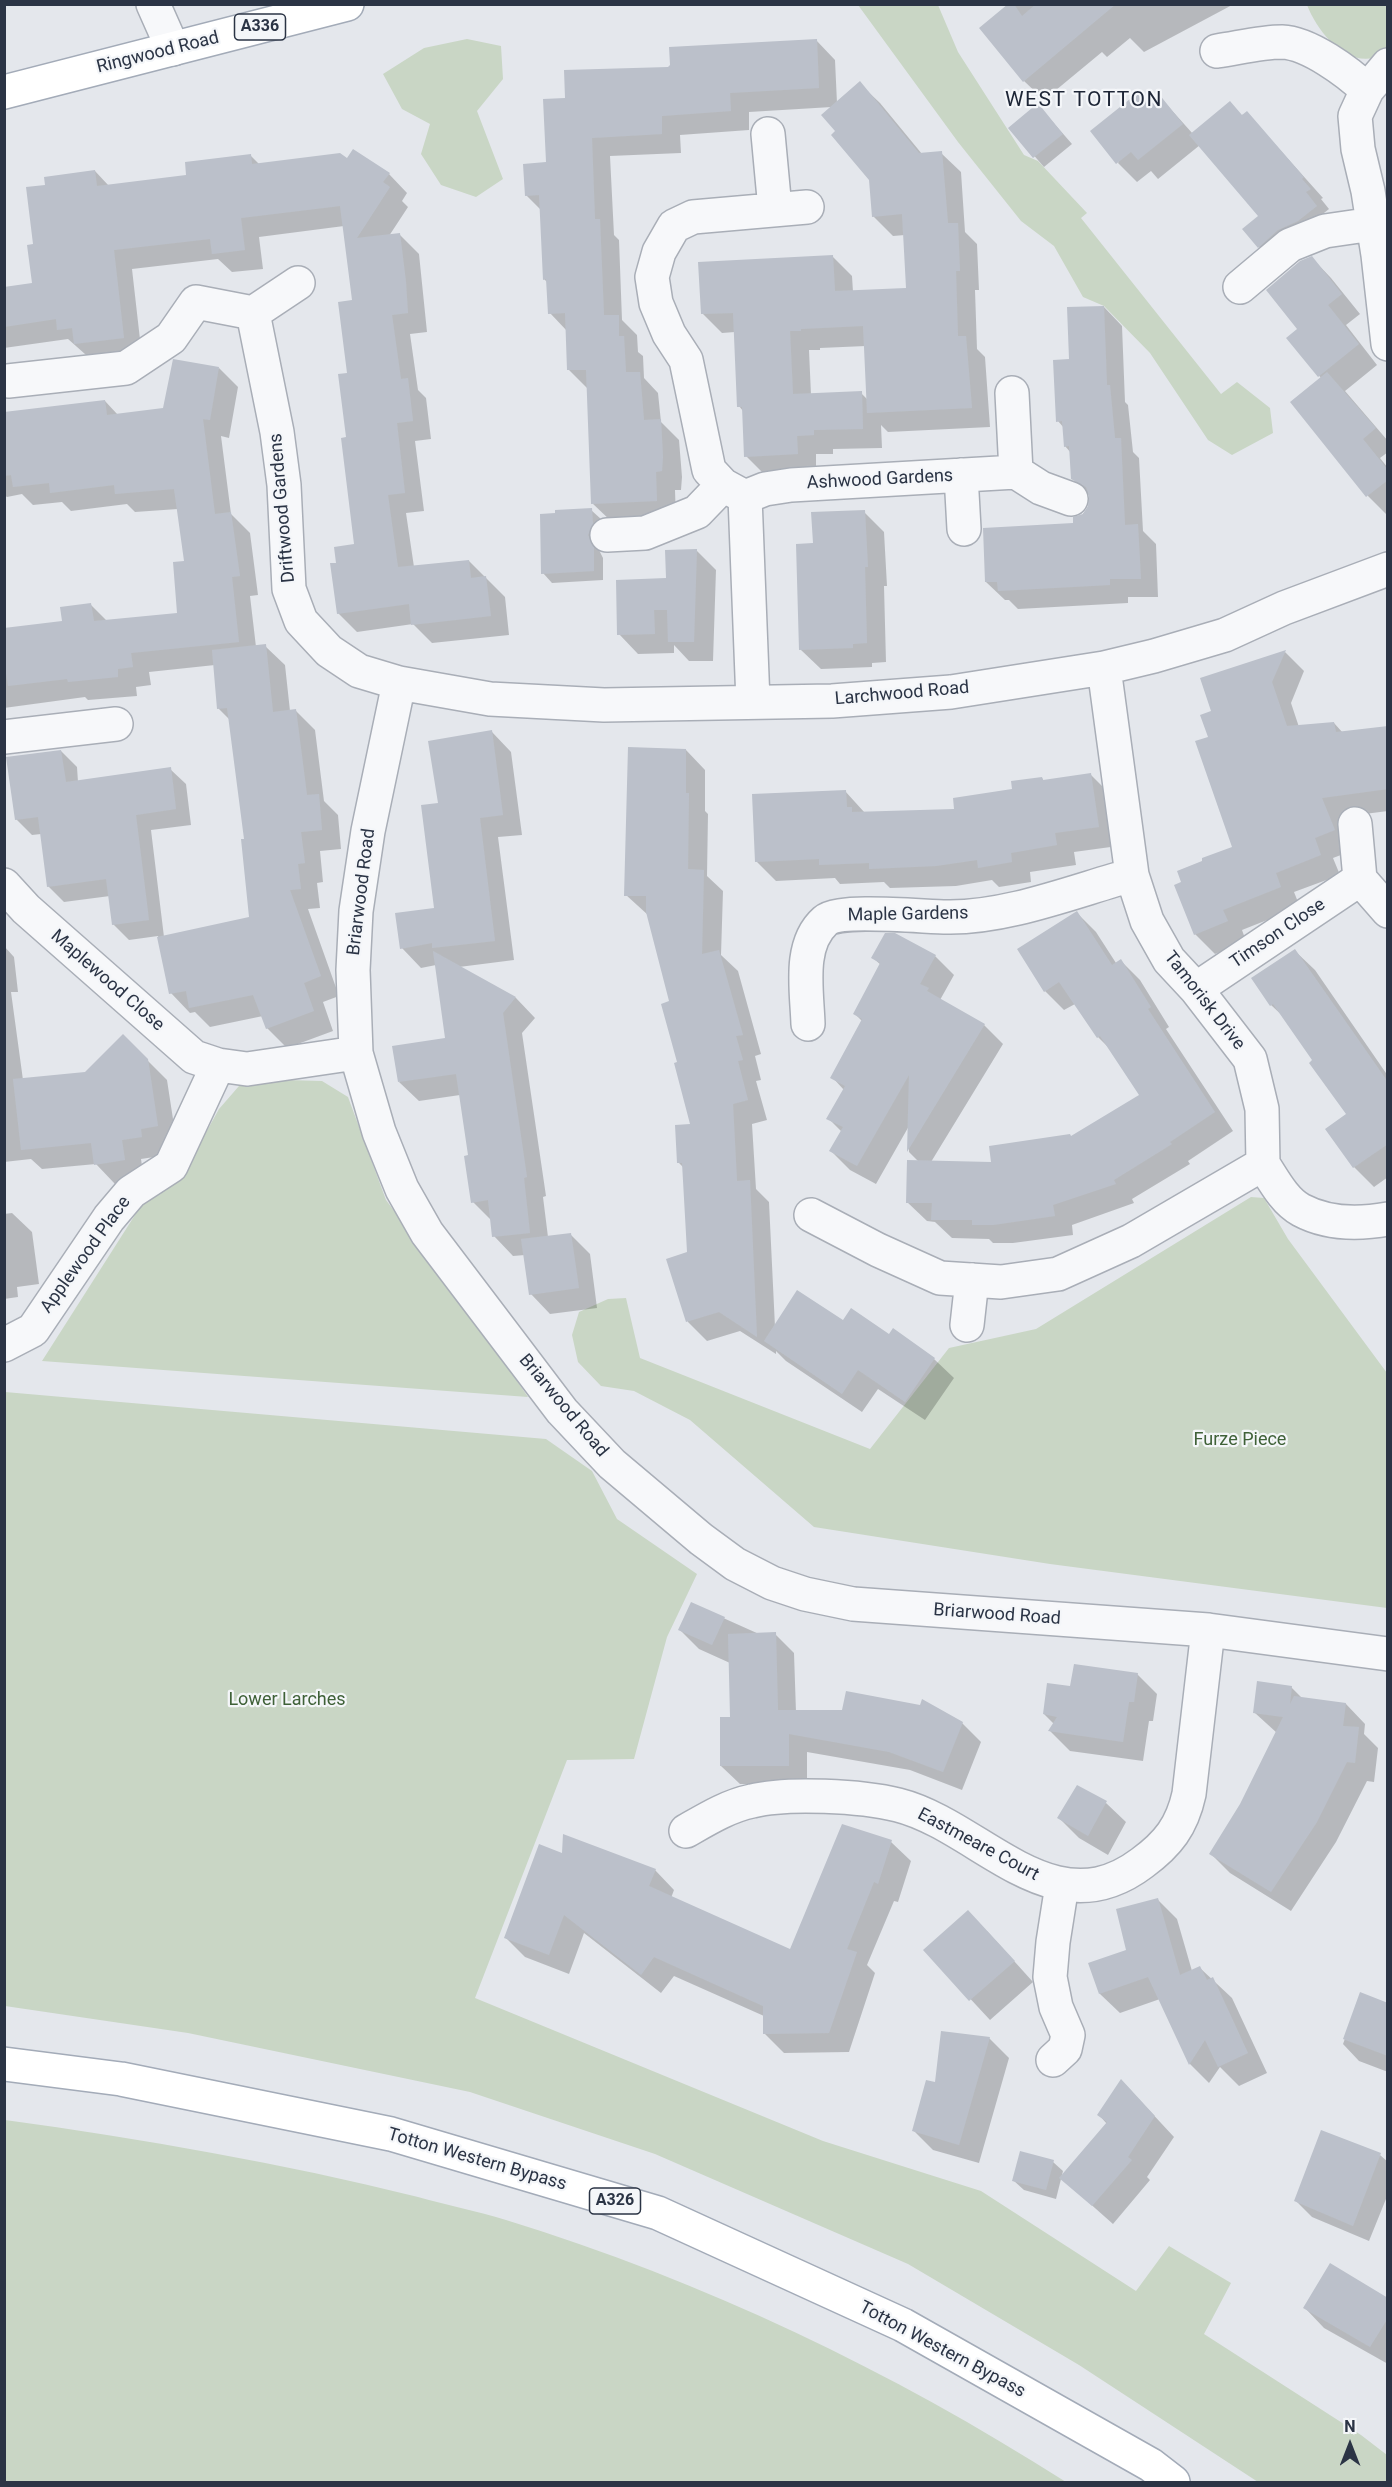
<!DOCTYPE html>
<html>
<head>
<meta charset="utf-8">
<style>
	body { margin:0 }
	#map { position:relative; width:1392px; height:2487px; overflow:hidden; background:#e4e7ec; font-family:Roboto,sans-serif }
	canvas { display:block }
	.frame { position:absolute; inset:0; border:6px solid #2b3445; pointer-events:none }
	.north { position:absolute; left:1320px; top:2415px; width:60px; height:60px; -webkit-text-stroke:4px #f4f6f9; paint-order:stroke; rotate:0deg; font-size:16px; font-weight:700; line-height:24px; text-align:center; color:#2b3445 }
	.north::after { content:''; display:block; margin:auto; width:21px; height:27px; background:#2b3445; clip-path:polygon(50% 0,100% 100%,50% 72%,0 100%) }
</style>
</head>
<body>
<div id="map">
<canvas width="1392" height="2487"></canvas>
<div class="frame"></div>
<div class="north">N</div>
</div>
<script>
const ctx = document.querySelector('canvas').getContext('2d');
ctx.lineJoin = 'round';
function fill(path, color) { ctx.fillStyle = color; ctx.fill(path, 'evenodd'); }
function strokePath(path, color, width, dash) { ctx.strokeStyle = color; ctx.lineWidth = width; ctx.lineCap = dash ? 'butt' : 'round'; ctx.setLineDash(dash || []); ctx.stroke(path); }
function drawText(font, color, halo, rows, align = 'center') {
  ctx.font = font + ' Roboto,sans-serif'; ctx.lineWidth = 4.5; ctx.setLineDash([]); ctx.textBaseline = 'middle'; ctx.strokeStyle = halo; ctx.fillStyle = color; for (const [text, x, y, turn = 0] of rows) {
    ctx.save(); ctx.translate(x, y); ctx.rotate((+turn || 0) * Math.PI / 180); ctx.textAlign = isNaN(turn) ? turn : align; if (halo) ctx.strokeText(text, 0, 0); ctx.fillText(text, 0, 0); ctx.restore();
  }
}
fill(new Path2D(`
	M858 5H938L958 52 1024 155 1038 161 1087 213 1081 218 1221 394 1237 382 1270 408 1273 433 1232 455 1208 440 1150 353 1104 306 1083 297 1054 246 1021 221 958 142Z
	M1307 5H1387V52C1352 75 1319 35 1307 5Z
	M467 39 501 46 503 79 477 111 503 179 476 197 441 185 421 154 430 124 402 109 383 74 424 48Z
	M287 1080 322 1081 348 1097 386 1200 471 1314 528 1397 42 1361 142 1204 184 1172 219 1109 239 1086Z
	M1251 1197 1264 1198 1288 1239 1387 1373V1608L1050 1564 814 1527 690 1420 634 1391 601 1386 578 1362 572 1335 579 1312 608 1299 626 1298 640 1358 870 1449 949 1348 1036 1329Z
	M5 1392 546 1439 592 1471 617 1519 697 1574 667 1637 634 1759 567 1760 475 1998 823 2141 981 2191 1136 2291 1169 2246 1231 2283 1204 2334 1361 2435 1387 2455V2482H1258L1079 2365 908 2264 655 2154 470 2092 188 2033 5 2006Z
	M5 2120C143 2139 282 2163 418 2197 447 2205 477 2211 506 2220 704 2281 892 2371 1066 2482H5Z`), '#c9d6c5');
fill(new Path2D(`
	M1013 4H1234L1144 52 1130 38 1107 57 1102 52 1044 100 1024 81Z
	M816 40 835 60 837 103 860 84 880 103 922 154 941 153 961 172 965 232 977 244 979 290H975L977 349 985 357 990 427 888 432 881 425 882 448 833 449V454H816V473L765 475 746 456 743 411 739 406 735 332 722 333 702 313 833 257 852 276 853 292 907 290 905 235 893 236 873 216 871 180 837 131 832 107 749 112V130L680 135 681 153 610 156 614 235 619 240 622 320 637 335 638 352 643 356 644 378 658 393 661 422 679 440 682 477 681 490H675L676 520 612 522 592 503 588 389 569 370 567 331 550 313 548 283 544 279 541 210 526 195 548 164 567 99 668 69ZM866 346 868 400 861 393 811 395 809 350H820V348Z
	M1159 96 1193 134 1247 113 1323 198 1321 199 1329 209 1324 213 1336 226 1278 266 1259 247 1260 216 1200 145 1158 179 1151 171 1137 182 1118 163 1150 103Z
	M1038 105 1072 144 1044 167 1010 128Z
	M251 156 259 164 347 160 389 174 407 193 402 201 408 207 389 236 400 235 419 254 427 332 410 334 418 390 426 398 431 439 415 441 424 511 406 513 414 567 469 561 505 597 509 635 432 643 413 624 357 632 338 613V564L355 545 348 438 353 301 344 226 259 237 263 269 232 272 218 259 132 269 142 357 94 362 68 339 4 348V288L34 284 35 245 47 186 95 171 109 186 188 176Z
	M1312 258 1331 278 1360 314 1346 325 1377 365 1345 391 1388 441V452L1380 458 1388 468 1386 514 1368 496 1321 378 1288 339 1299 329Z
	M1104 307 1122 326 1125 402 1128 405 1133 452 1139 458 1143 531 1156 544 1158 597H1128V603L1018 609 1009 600H1005L986 582 1075 524 1090 505 1091 497 1072 478 1071 453 1065 446 1064 428 1058 421 1071 360Z
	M219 368 238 387 229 438 221 436 231 514 250 533 258 595 250 596 256 647 265 646 285 665 290 711 295 710 315 730 324 801 338 815 341 849 320 851 323 882 317 883 320 908 308 909 339 996 323 1002 333 1031 287 1048 267 1028 263 1016 210 1027 195 1012 190 1013 171 993 158 936 129 940 113 924 110 896 64 902 48 886 41 834 32 835 16 819 61 751 77 767 78 782 170 769 186 784 191 825 151 830 164 937 251 918 246 840 230 720 218 708 215 665 149 672 151 685 136 687 137 696 88 700 85 697 4 708V629L63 622 91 605 107 621 178 614 186 562 178 509 135 512 127 504 71 511 62 502 33 505 22 494 7 497 4 495V414L105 401 118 415 165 410Z
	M591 510 601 519 602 534 597 546 603 558V580L552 583 543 573Z
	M864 512 884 532 887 586H884L886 662 872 663V667L821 669 801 650 815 544Z
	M696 550 716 570 713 661H689L674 645V653L638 654 619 634Z
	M1285 652 1304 671 1291 703 1299 727 1334 723 1343 733 1388 727V811L1341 817 1354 850 1333 858 1340 875 1294 892 1300 907 1242 930 1246 941 1215 954 1195 934 1233 848 1209 737 1213 712Z
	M492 732 511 752 522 835 498 837 514 960 459 967 516 998 535 1018 522 1033 546 1196 543 1197 548 1237 570 1234 590 1254 597 1308 550 1314 531 1294 525 1255 513 1256 494 1236 492 1221 473 1202 469 1157 460 1095 419 1101 399 1082 447 1039 436 965 421 968 402 948 435 909 440 804Z
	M686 750 705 770V811L708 814 707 876 723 891 721 955 738 971 761 1054 755 1056 761 1080 756 1081 767 1120 752 1124 756 1189 769 1202 775 1327 843 1322 890 1336 934 1359 954 1378 925 1420 878 1389 862 1412 786 1361 776 1351V1354L740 1331 707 1341 688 1322 668 1260 689 1254 684 1168 679 1163 692 1126 679 1063 671 1003 648 915 626 895Z
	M1090 774 1110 794 1118 846 1074 852 1076 865 1030 872 1031 882 999 887 992 880 956 886 890 888 884 882 840 884 835 878 776 881 756 861 845 791 865 813 956 810 1014 791 1042 778 1044 781Z
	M1077 913 1096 932 1116 963 1121 961 1140 980 1169 1027 1166 1029 1233 1131 1188 1161 1190 1164 1132 1199 1134 1203 1072 1225 1073 1235 1013 1243H993L989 1239 952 1238 935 1222 927 1221 907 1202 919 1162 909 1152V1126L876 1184 850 1170 831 1151 842 1132 828 1118 844 1090 832 1077 862 1021 855 1014 881 965 873 958 935 956 954 975 940 1000 984 1025 1003 1044 931 1162 993 1163 1072 1138 1141 1095 1112 1051 1098 1037 1075 1004 1064 1010 1045 991Z
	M4 946 14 957 18 992H11L23 1080 86 1073 123 1036 167 1080 177 1145 160 1148 161 1156 141 1159 144 1179 115 1184 96 1164 42 1169 31 1159 4 1162Z
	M1295 951 1315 970 1388 1076V1177L1374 1187 1354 1167 1327 1129 1348 1114 1286 1019 1271 1005Z
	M12 1213 32 1232 39 1284 17 1287 18 1297 4 1299V1214Z
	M692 1604 759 1634H775L794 1653 796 1712 920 1707 962 1723 981 1742 962 1790 910 1770 807 1752V1784H740L721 1766 732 1718 730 1663 699 1649 680 1630Z
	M1137 1674 1157 1694 1153 1721H1149L1143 1761 1070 1751 1050 1731 1054 1724 1044 1714 1072 1688Z
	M1291 1687 1303 1699 1346 1704 1365 1724 1364 1734 1378 1748 1374 1782 1367 1781 1336 1842 1291 1911 1230 1873 1211 1854 1241 1805 1277 1733 1255 1713Z
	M1106 1803 1126 1822 1108 1855 1079 1838 1059 1818Z
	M891 1842 911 1861 898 1902 894 1901 867 1965 875 1973 849 2052 784 2053 764 2033V2016L674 1976 661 1993 584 1933 569 1974 525 1957 506 1938 563 1855 655 1870 674 1890 671 1898 791 1951Z
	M1158 1900 1177 1919 1192 1971 1200 1968 1232 1998 1267 2073 1239 2086 1220 2067 1209 2083 1190 2064 1160 1999 1120 2013 1100 1994 1090 1964 1128 1951Z
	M987 1931 1033 1982 990 2020 925 1950Z
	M1361 1994 1388 2005V2072L1359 2061 1343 2044Z
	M989 2038 1009 2058 979 2163 933 2150 914 2131 936 2084Z
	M1122 2081 1174 2137 1147 2177 1150 2180 1113 2224 1061 2178 1107 2124 1099 2115Z
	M1380 2155 1388 2162V2194L1369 2241 1312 2217 1296 2201Z
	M1053 2162 1063 2171 1056 2199 1024 2190 1014 2181Z
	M1388 2298V2364L1324 2328 1305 2308Z`), '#0003');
fill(new Path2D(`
	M1008 4H1014L1022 16 1036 4H1116L1023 82 979 28Z
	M817 39 819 88 730 93 731 111 662 116V134L592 138 595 219H600L604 315H619V336H624L626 372H640L644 420 661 419 663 457 662 471 656 472 657 501 591 504 586 370H567L565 313 548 314 546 279 543 280 539 195 525 196 523 164 546 162 543 99 565 98 564 70 668 67 670 65 669 47Z
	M860 81 919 153 942 151 948 223H958L960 271H956L958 336H966L972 408 867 413 863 326 801 329V331H790L793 394 862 391 863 429 814 430V435L797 436 798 454 744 457 742 407H737L733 313 701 314 698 262 833 255 835 291 906 288 902 214 872 217 869 180 831 135 835 131 821 115Z
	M1140 91 1149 102 1159 94 1183 124 1138 160 1131 152 1116 164 1090 131Z
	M1230 101 1242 115 1247 111 1304 177 1302 179 1311 189 1306 192 1317 206 1298 221 1278 230 1258 248 1242 229 1258 216 1189 135Z
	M1038 103 1063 134 1033 158 1008 128Z
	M353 149 390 173 383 182 390 187 357 238 400 233 406 282 408 313 392 315 401 379 408 378 413 421 397 423 405 493 388 495 398 567 469 560 471 578 486 576 491 616 411 625 409 604 337 614 330 563H336L334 547 354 544 341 438 346 437 338 374 347 373 338 302 352 300 340 206 241 218 245 250 212 254 210 239 114 250 124 338 74 344 72 328 57 330 56 319 4 327V287L32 283 27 245 33 244 26 187 45 185 44 177 95 170 97 186 186 175 185 162 251 154 252 164 340 153 347 158Z
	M1312 256 1342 294 1328 305 1359 344 1318 377 1286 338 1297 329 1266 290 1300 261Z
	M1104 306 1107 385H1110L1115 438H1121L1125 525 1138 524 1141 579H1110V585L998 591 997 582H985L983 528 1073 523V517L1083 514 1088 506 1089 496 1086 487 1071 479 1069 446 1064 447 1062 421 1056 422 1053 360 1069 359 1067 307Z
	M173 359 219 367 210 420 203 419 215 514 231 512 240 576 232 577 239 642 131 653 133 667 118 669V677L68 682 67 679 8 686 4 661V628L62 621 60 607 91 603 94 621 177 613 173 562 184 561 174 489 115 494 114 485 50 493 49 483 13 487 11 475 4 476V412L105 400 107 415 163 408Z
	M1327 372 1376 428 1363 439 1388 470V480L1366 497 1290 402Z
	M592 508 593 524 588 535 594 547V571L541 574 540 514 555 513V510Z
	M865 510 868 567H865L867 643 853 644V648L799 650 796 544 813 543 811 512Z
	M697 549 694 642H668L667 610H654L655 634 617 635 616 580 666 578 665 550Z
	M266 644 273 712 296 709 307 795 319 794 322 830 301 832 305 863 298 864 301 889 290 890 321 976 304 983 314 1011 266 1029 253 995 189 1008 186 991 169 994 157 937 249 917 241 839H244L227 708 217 709 212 650Z
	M1286 650 1272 682 1287 726 1334 722 1336 732 1388 726V789L1322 798 1335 830 1315 838 1321 855 1276 873 1281 887 1223 910 1228 921 1194 935 1174 885 1181 882 1177 871 1202 861V858L1232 847 1195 741 1208 737 1200 715 1211 711 1200 678Z
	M492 730 503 815 480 818 495 941 432 948V943L400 949 395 913 434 908 421 805 438 803 428 741Z
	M628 747 686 749V793H689L688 869 704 870 702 954 719 950 743 1035 736 1036 743 1060 738 1061 748 1100 733 1104 737 1181 750 1180 757 1337 719 1312 686 1322 666 1259 687 1252 682 1163H677L675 1125 690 1124 674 1063 677 1062 661 1004 669 1001 646 912V896H624Z
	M61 750 66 782 171 767 176 809 136 815 149 920 112 925 106 879 47 887 38 817 15 820 6 757Z
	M1091 773 1099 827 1055 833 1057 845 1011 853 1012 862 978 868 977 860 936 866 869 869V863L819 865V859L755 862 752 794 846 790 847 807H852V812L954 809 953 798 1012 789 1011 781 1042 777 1043 780Z
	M1077 911 1112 965 1121 959 1151 1007 1148 1009 1215 1112 1170 1142 1172 1144 1114 1180 1116 1184 1053 1205 1055 1216 993 1225H972V1220H931L932 1203H906L907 1160 991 1162 989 1146 1070 1134 1071 1136 1139 1095 1100 1036 1097 1038 1059 982 1044 992 1017 949Z
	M885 933H895L936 955 920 984 929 988 927 991 985 1024 907 1152 909 1075 857 1166 829 1151 843 1127 826 1119 845 1086 830 1078 862 1019 853 1014 880 963 871 958Z
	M1295 949 1388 1082V1144L1353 1168 1325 1129 1346 1114 1309 1063 1312 1060 1273 1004 1270 1006 1251 978Z
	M433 951 516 997 503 1013 527 1177 524 1178 530 1233 492 1237 488 1200 471 1203 464 1156 468 1155 456 1074 398 1082 392 1046 445 1038Z
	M123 1034 148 1059 158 1126 141 1129 142 1137 122 1140 125 1160 94 1165 91 1143 21 1150 13 1079 85 1072Z
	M571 1233 579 1288 529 1295 521 1239Z
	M797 1290 843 1320 851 1308 889 1334 893 1328 935 1358 905 1402 858 1370 842 1394 764 1341Z
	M691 1602 725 1617 712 1645 678 1630Z
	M776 1632 778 1710H842L846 1691 920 1705 922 1699 963 1722 943 1772 889 1752 789 1734V1766H720V1717H730L728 1634Z
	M1074 1664 1138 1673 1134 1702H1129L1123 1742 1048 1731 1057 1717 1043 1714 1047 1683 1070 1686Z
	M1257 1681 1292 1686 1290 1704 1294 1696 1346 1703 1343 1726 1359 1727 1355 1763 1347 1762 1317 1822 1271 1892 1209 1854 1240 1804 1283 1717 1253 1713Z
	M1077 1785 1107 1801 1088 1836 1057 1818Z
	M842 1824 892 1840 878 1884 874 1882 847 1949 857 1952 829 2033 763 2034V2006L654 1957 641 1975 564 1915 549 1955 504 1938 539 1844 562 1853 563 1834 656 1869 649 1886 790 1949Z
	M1158 1898 1180 1975 1200 1966 1207 1980 1213 1977 1248 2053 1218 2067 1205 2040 1189 2065 1148 1977 1099 1994 1088 1963 1126 1950 1116 1909Z
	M968 1910 1015 1961 969 2001 923 1950Z
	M1360 1992 1388 2003V2056L1343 2039Z
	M941 2031 990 2037 959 2145 912 2131 926 2080 935 2082Z
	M1121 2079 1155 2116 1128 2157 1132 2160 1092 2206 1059 2178 1107 2122 1097 2115Z
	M1321 2130 1381 2153 1353 2226 1294 2201Z
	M1020 2151 1054 2160 1046 2190 1012 2181Z
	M1330 2263 1388 2298V2318L1370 2347 1303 2308Z`), '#bbc0ca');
const minor = new Path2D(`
	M153 4 173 49
	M1217 51C1238 48 1261 42 1282 42 1309 43 1348 72 1367 90
	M1388 65 1367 90 1355 116 1358 149 1368 191 1378 255 1388 344
	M768 134 775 209
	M1240 287 1290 245 1325 231 1373 224
	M253 313 298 283
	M8 381 126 368 171 338 196 302 253 313 277 432 284 485 289 589 301 621 329 651 359 671 399 683 490 699 604 705 832 701 951 692 1104 668 1154 656 1225 635 1284 608 1388 569
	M1012 393 1016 472
	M961 475 964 529
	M745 497 765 489 791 485 1016 472 1041 488 1071 499
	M607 535 645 533 697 512 723 485
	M399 683 368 831 356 911 353 970 356 1053 379 1132 402 1189 427 1233 562 1411 612 1464 701 1539 735 1564 772 1583 805 1594 853 1604 1208 1630 1388 1654
	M753 702 745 497 723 485 709 470 686 360 669 334 656 303 652 277 659 252 674 226 693 217 807 207
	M4 737 116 724
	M1355 824 1360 879 1388 911
	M4 885 26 909 194 1057 218 1065
	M1196 989 1360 879
	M808 1024C807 991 798 945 825 921 839 908 925 917 947 917 1007 918 1074 891 1132 875
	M1263 1164C1273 1179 1284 1201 1301 1210 1327 1224 1360 1224 1388 1219
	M811 1215 878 1250 940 1278 1001 1282 1058 1274 1131 1241 1263 1164 1262 1109 1250 1059 1196 989 1169 960 1147 921 1132 875 1104 668
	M967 1325 972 1280
	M4 1345 33 1330 109 1218 131 1192 171 1166 218 1065 247 1069 356 1053
	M686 1831C707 1819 728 1806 752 1801 787 1792 862 1796 898 1805 981 1826 1052 1931 1142 1863 1168 1844 1182 1826 1189 1794L1208 1630
	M1053 2060 1065 2049 1068 2035 1056 2007 1050 1977 1053 1942 1062 1885`);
const major = new Path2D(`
	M4 92 347 4
	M4 2064 121 2079 391 2134 658 2213 903 2325 1151 2465 1173 2482`);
strokePath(minor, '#a9aeb7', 36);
strokePath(major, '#a3abb8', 36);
strokePath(minor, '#f7f8fa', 33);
strokePath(major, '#fff', 33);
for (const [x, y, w] of [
	[260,27,51],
	[615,2201,51]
]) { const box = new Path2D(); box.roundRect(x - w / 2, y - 13, w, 26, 4.5); ctx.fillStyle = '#f4f6f9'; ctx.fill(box); strokePath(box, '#2b3445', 1.5); }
drawText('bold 16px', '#2b3445', null, [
	["A336",260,27],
	["A326",615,2201]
]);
drawText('18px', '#2b3445', '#f4f6f9', [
	["Ringwood Road",158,53,-14],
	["Ashwood Gardens",880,480,-3],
	["Driftwood Gardens",283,508,-95],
	["Larchwood Road",902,694,-5],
	["Briarwood Road",362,892,-83],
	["Maple Gardens",908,915,-1],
	["Timson Close",1278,934,-34],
	["Maplewood Close",107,981,41],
	["Tamorisk Drive",1204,1001,52],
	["Applewood Place",86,1255,-54],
	["Briarwood Road",563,1406,50],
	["Briarwood Road",997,1615,4],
	["Eastmeare Court",978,1845,28],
	["Totton Western Bypass",477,2160,16],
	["Totton Western Bypass",942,2350,28]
]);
drawText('18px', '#3f6138', '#f4f6f9', [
	["Furze Piece",1240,1440],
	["Lower Larches",287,1700]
]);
ctx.letterSpacing = '1.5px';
drawText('21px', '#1d2536', '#f4f6f9', [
	["WEST TOTTON",1084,101]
]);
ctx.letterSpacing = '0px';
</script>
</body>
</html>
